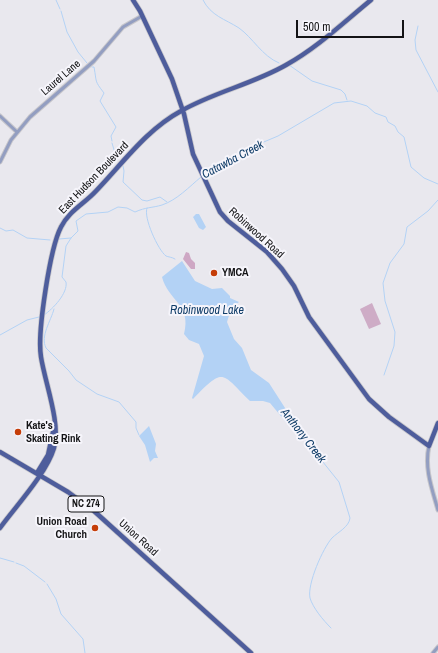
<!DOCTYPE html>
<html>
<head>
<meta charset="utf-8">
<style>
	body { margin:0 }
	#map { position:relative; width:438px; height:653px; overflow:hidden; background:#e9e8ee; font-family:"Archivo Narrow",sans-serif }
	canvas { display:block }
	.scale { position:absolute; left:296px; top:20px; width:108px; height:18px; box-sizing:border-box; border:2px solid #131315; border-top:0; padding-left:5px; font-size:12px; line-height:14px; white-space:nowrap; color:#131315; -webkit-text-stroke:3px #f6f5fb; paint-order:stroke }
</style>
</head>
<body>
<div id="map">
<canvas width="438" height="653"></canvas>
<div class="scale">500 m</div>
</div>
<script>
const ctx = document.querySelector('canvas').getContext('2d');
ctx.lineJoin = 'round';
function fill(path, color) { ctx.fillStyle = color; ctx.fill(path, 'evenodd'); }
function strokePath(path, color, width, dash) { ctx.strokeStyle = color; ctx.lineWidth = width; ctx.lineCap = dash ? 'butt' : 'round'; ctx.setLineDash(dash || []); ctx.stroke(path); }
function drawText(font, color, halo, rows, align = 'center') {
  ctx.font = font + ' "Archivo Narrow",sans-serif'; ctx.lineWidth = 4; ctx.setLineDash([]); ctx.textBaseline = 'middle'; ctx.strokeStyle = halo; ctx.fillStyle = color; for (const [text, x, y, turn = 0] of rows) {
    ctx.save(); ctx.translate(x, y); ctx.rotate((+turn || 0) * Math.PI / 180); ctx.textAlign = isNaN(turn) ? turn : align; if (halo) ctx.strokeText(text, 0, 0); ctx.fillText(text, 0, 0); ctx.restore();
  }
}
fill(new Path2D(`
	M372 303 381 324 369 329 360 309Z`), '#ceacc6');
fill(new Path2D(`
	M186 252 189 253 191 259 195 263V269H191L183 259Z`), '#cea7c4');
fill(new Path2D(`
	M196 214H199L206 227 203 230 199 228 193 217Z
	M182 261 195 281 212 289 222 288 230 296V298L239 302 231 309 227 322 234 339 242 348 251 370 269 383 296 425 294 427H290L270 403 263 401H250C221 373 225 366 193 399L192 398 204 356 199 344 189 340 184 334C192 304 168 301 162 277Z
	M149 426 156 444 155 451 158 458H154L150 462 145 445 139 436Z`), '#b3d2f5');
strokePath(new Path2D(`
	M56 0 60 9
	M203 0C211 16 225 19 239 28 253 38 262 56 279 63
	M61 11 67 32 78 52 87 63
	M418 26 415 40 416 50 438 92
	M289 65 312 81 341 90 345 94 347 100
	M92 67H94C97 83 94 80 104 93L100 101 116 127 111 136 112 141
	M112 143 117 160
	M123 166 124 171 123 182 142 200 147 201 160 197 167 202
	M205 174 232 162 259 144 278 136 334 103 351 101 367 106 375 113 386 117 388 122 395 126 398 132 404 137 411 167 424 178 438 184
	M147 208C143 217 158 250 166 256 168 257 172 257 175 259
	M0 228 6 231 13 230 27 238 50 240
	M59 239 71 238
	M54 309C51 321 40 336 46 348L69 371 76 380 97 394 119 402 136 422V428L139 435
	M44 315C53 309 68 293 66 282L62 277 66 246 71 238 78 231 76 221 86 214 108 212 118 207 127 208 135 212C146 207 152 208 162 205 177 200 189 187 201 177
	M0 335 27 320 39 317
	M384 375 394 346 395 332 385 301 383 283 390 263 404 244 407 227 428 211 438 200
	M294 426 339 482 350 518C349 527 338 532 332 538 323 548 307 584 310 598 313 608 323 620 331 628
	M0 558 14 562
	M16 563 24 566 45 582
	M47 584 56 599 61 614 83 639 85 653`), '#b3d2f5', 1);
const minor = new Path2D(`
	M0 116 17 132
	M0 162 11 140 30 117 94 61 123 27 142 16
	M429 446C424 468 432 489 438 510
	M433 653 438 647`);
const major = new Path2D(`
	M133 0 140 11 172 79 184 114 193 154 220 212 228 221 267 252 282 269 294 286 309 317 369 399 389 417 429 446 438 423
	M0 452 68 492 94 511 251 653
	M37 473 48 455 53 432
	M0 528C16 506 46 474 54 448 61 423 45 383 41 357 37 333 50 248 61 227 69 211 84 204 96 191 123 163 146 130 181 111 214 92 253 84 286 65 317 48 344 22 371 0`);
strokePath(minor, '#c7c6cb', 5);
strokePath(major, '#c7c6cb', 6);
strokePath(minor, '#939ec1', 3);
strokePath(major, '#4e5d9c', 4.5);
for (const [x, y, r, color] of [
	[214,273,4,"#c53d08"],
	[18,432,4,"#c53d08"],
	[95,528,4,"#c53d08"]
]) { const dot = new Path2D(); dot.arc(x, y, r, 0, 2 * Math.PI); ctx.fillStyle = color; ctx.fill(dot); strokePath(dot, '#f6f5fb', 1.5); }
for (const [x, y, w] of [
	[86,504,36]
]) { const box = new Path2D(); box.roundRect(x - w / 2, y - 8, w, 16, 3); ctx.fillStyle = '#f6f5fb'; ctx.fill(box); strokePath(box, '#131315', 1); }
drawText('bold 10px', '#131315', null, [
	["NC 274",86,504]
]);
drawText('11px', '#131315', '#f6f5fb', [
	["Laurel Lane",61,78,-41],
	["East Hudson Boulevard",94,178,-46],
	["Robinwood Road",256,233,42],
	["Union Road",138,538,42]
]);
drawText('bold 11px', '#131315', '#f6f5fb', [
	["YMCA",222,273],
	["Kate's",26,426],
	["Skating Rink",26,439],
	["Union Road",87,522,"right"],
	["Church",87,535,"right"]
], 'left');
drawText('italic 12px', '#103d68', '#f6f5fb', [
	["Catawba Creek",233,160,-28],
	["Robinwood Lake",207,311],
	["Anthony Creek",303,436,52]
]);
</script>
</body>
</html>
